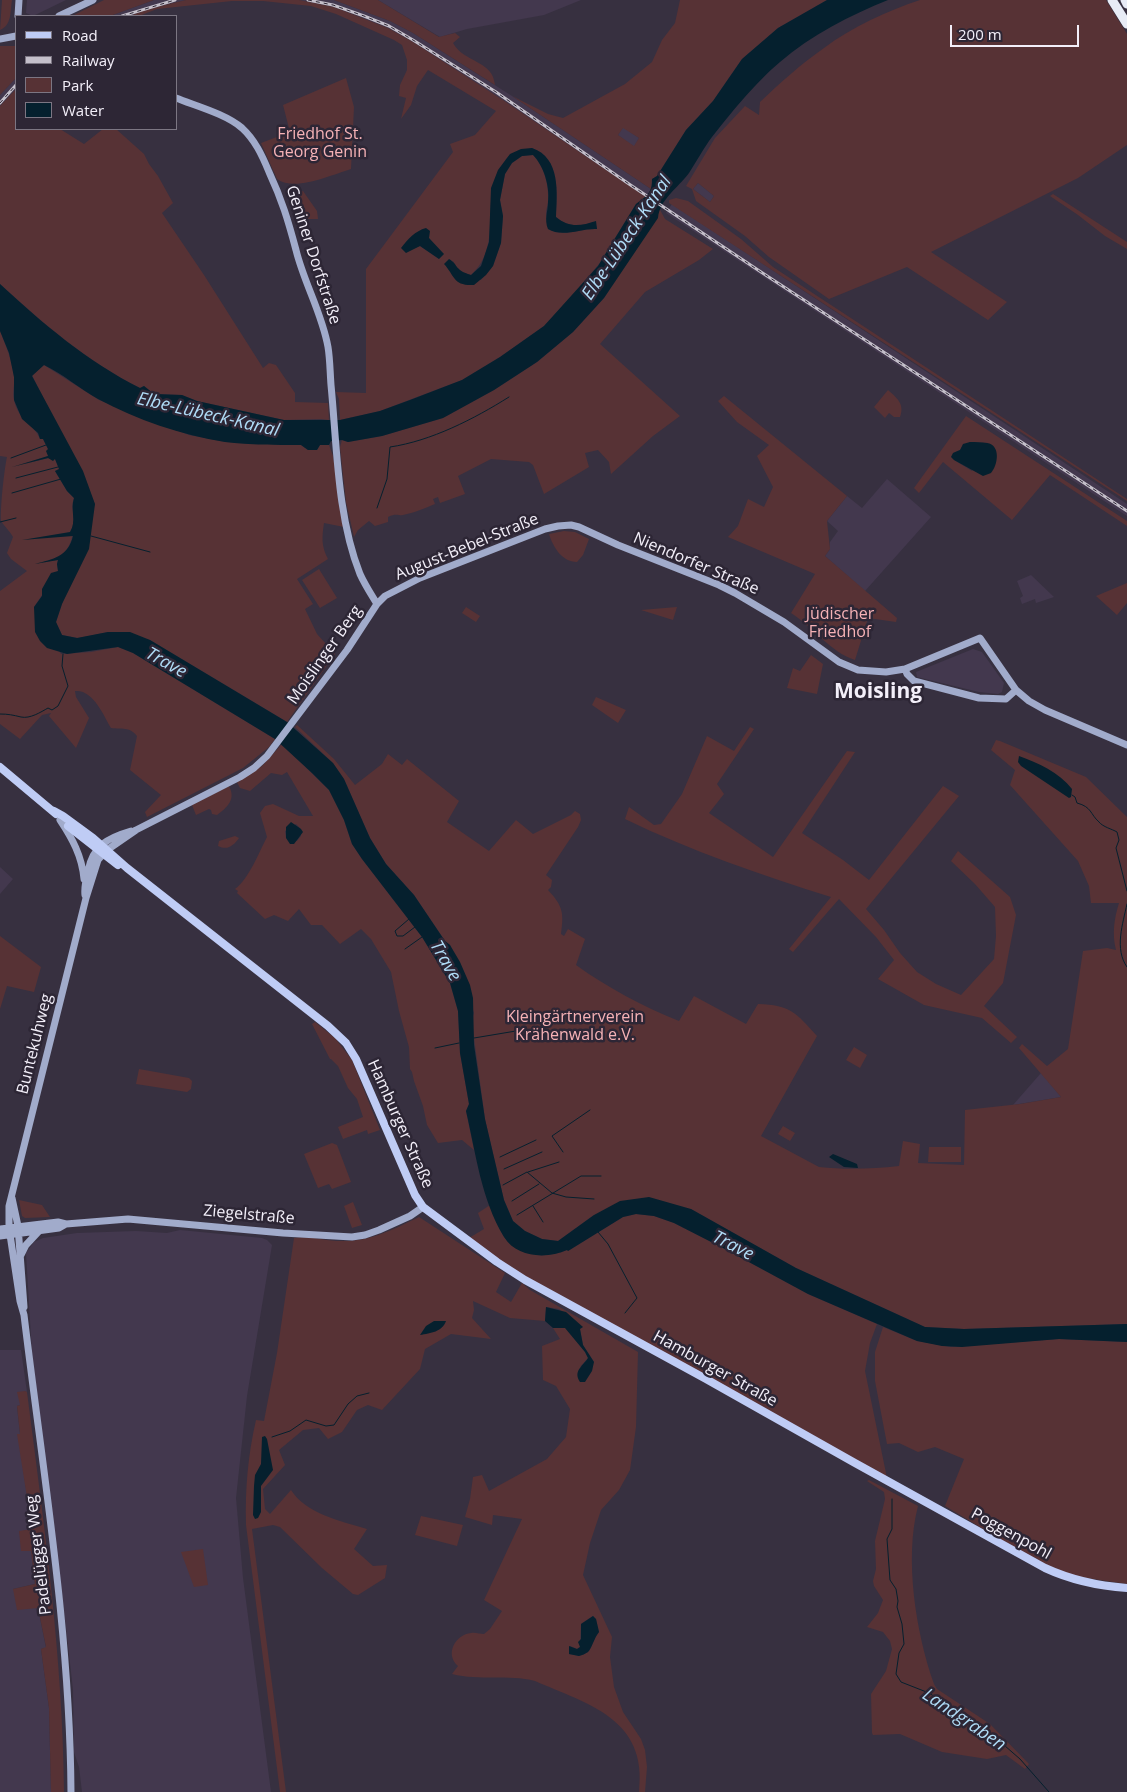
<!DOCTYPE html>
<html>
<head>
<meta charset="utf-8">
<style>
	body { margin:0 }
	#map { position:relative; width:1127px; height:1792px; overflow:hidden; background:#373040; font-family:"Open Sans",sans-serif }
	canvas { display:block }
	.legend { position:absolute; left:15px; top:15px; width:162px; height:115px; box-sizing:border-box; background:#2d2635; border:1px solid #7c7683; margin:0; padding:6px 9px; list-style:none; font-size:15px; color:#f3eff9 }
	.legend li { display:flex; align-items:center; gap:10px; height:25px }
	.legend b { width:25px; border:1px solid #7c7683 }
	.scale { position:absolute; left:950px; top:25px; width:129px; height:22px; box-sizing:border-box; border:2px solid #f3eff9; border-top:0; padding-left:6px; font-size:15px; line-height:18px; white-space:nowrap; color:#f3eff9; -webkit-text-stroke:4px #2d2635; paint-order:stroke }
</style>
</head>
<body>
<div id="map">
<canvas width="1127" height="1792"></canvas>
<ul class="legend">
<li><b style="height:6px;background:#bfccf5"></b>Road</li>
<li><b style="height:6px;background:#c4bfca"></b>Railway</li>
<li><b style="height:14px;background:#573235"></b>Park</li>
<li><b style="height:14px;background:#05202e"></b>Water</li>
</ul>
<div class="scale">200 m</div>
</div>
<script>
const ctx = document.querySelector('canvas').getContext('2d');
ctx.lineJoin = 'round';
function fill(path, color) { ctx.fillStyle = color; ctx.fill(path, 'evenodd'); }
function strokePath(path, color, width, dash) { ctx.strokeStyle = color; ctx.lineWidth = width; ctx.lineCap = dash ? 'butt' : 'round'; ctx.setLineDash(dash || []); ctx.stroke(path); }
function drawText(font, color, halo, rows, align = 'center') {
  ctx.font = font + ' "Open Sans",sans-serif'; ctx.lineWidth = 5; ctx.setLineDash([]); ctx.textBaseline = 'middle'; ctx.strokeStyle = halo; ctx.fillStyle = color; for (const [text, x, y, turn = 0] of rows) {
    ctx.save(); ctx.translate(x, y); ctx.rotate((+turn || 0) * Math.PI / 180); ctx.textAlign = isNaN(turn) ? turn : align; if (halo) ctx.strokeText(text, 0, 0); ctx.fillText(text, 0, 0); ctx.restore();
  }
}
fill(new Path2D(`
	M27 0H66L33 16 26 13Z
	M154 0H186L148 9 130 16H110Z
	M299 0H334L390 21 413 33 512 96 651 189 646 197 506 102 413 42 388 28 334 7Z
	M378 0H581L544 15 467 29 440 37Z
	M16 78V89L0 106V95Z
	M623 127 639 138 634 147 618 135Z
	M698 183 714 196 710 202 693 189Z
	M672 204 1127 504V516L666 213Z
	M887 479 931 517 865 591 825 556 830 549V542L838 531 827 521 847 496 862 508Z
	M1031 575 1054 597 1036 603 1035 599 1022 604 1020 598 1023 596 1017 581Z
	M973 649 982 652 1004 683 1002 692 998 694 979 692 917 677 916 672Z
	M0 867 13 879 0 894Z
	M1041 1073 1061 1097 1013 1105Z
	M180 1230 262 1238 267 1240 272 1245 247 1396 236 1498 243 1578 271 1792H82L79 1767 74 1752 73 1690 67 1636 32 1354 26 1253 34 1242 43 1238 77 1233 136 1231 167 1233Z
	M0 1350H21L27 1392 25 1391 20 1405 17 1406 20 1434H18L32 1529 19 1532 31 1551 35 1584 13 1589 38 1608 46 1648 41 1649 49 1708 51 1792H0Z`), '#43384e');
fill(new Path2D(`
	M2 0H12C10 12 12 25 0 30Z
	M104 0H154L110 16H72Z
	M186 0H299L334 7 388 28 413 42 506 102 646 197 636 204 599 264 572 296 544 326 500 357 462 380 380 411 340 420 339 399 336 392 366 393V269L453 152 450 144 475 135 496 111 428 70 417 86 411 105 401 119 406 98 399 96 400 85 407 70V60L402 45 394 40 336 14 311 6 263 1H232L157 9 139 16H130L148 9ZM532 148C561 158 557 193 556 217 568 228 580 226 595 222L597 229C580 228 563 238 548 229 548 224 546 218 546 213 546 209 548 205 548 201 549 185 544 166 533 155L522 156 512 163 505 174 500 200 503 216 501 243 493 266 481 280 447 267 453 261C457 270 462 273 471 275 505 244 478 198 503 164 505 161 508 156 510 155 516 151 526 150 532 148ZM429 238 439 259 420 246 412 249Z
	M334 0H378L439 37 455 33 460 37 453 43C464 63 493 60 495 85L413 33 390 21Z
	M680 0H827L778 28 742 59 713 101 686 130 657 176 652 179 651 189 512 96 548 114 563 118 625 84 652 62 662 40 675 23ZM623 128 639 138 634 146 618 135Z
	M920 0H1106L1127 34V145L1078 178 931 252 1007 302 988 320 907 267 829 299 769 257 745 236 696 201 692 189 686 186 715 138 745 106 759 115 760 102C780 83 801 64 824 48 852 27 887 11 920 0ZM698 183 714 196 710 202 693 189Z
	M0 46H16V78L0 95Z
	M346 78 354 107 351 169C331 175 295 192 277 179L261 143 290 132 283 105Z
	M16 89V129H60L84 144 103 129H116L144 154 149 164 158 176 173 203 162 213 204 275 263 368 269 363 276 365 295 393V402L328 403 329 420 321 419 284 420 197 401 182 395 154 394 144 386 140 388C88 362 42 323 0 284V106Z
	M303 191 317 211 318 219H295L290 201 294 199 292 194Z
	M1053 194 1127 242V249L1105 236 1078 215 1050 196Z
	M676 198 688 201 741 239 773 267 1127 499V501L669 203V200Z
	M659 208 665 219 713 249 699 260 645 292 600 344 680 416 653 436 611 474 609 462 598 450 585 453 589 467 544 494 533 465 529 462 491 459 458 476 465 494 440 503 438 497 433 499 435 504C425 508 414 513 403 515 396 516 397 513 388 517V522L375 526 369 521 358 530 354 537 346 502 340 447 342 440 348 442 382 436 443 418 494 390 537 362 573 332 604 298 657 218Z
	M0 331C6 346 12 360 14 377 15 384 12 393 14 400 18 420 34 424 40 439H43L48 449V456L24 464 49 458 55 459 59 469 55 471 67 491 74 498C71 507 73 509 74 518 74 532 72 550 58 557 54 560 48 561 43 562L58 560 57 564 58 571 34 607 61 654 91 652 118 647 133 653 275 739 269 747 243 768 147 817 145 812 161 795 130 770 137 736C129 726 122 730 111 728 104 716 93 689 75 691L76 697 89 718 76 748 49 716 51 713 42 715 20 739 0 724V591L27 571 11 559 7 553 13 537C10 531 4 526 1 521 0 510 4 470 7 457L0 456Z
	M44 365 99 400 189 435 226 442 301 445 308 450H317L320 445H329L333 456 344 527 324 523C322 537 321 546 328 559L297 579 313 604 305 609 317 634 335 654 287 722 150 640 108 632 78 638 62 635 56 622 95 504 32 375Z
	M888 390C897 398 905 404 900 417H894L889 413 885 418 874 407Z
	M724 396 847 496 827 521 830 549 825 556 897 618 896 622 868 618 855 660C830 652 813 627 791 613L815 574 728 537 738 526 748 499 764 507 773 487 757 456 769 445 737 422 718 401Z
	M966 416 1127 521V526L1050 475 1012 520 943 462 919 493 914 488ZM970 442 988 443 972 471 954 460 953 453 960 450Z
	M564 531 575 532 589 539 583 555 577 562C562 562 553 547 549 534Z
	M319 569 337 598 320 608 302 580Z
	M1127 583V603L1117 615 1096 596Z
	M466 607 480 616 476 622 462 613Z
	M677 607 673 620 641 610Z
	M811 655 823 664 817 694 787 688 793 668 800 671Z
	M596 697 626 710 618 723 592 705Z
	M297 725 334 759 355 785 382 764 388 754 402 765 407 759 459 801 447 822 489 851 516 820 533 834 571 815 575 811 580 814 581 820 578 827 546 875 552 880 551 887 548 890C563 906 564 913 561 934L564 936 568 929 585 939 576 965C608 988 642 1006 679 1021L694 996 746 1024 758 1004C791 1005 796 1013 817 1036L761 1136 819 1167C846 1170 872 1169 899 1166L903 1141 920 1144 918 1163 964 1165 965 1110 1020 1104 1061 1097 1019 1048 1022 1044 1047 1066 1068 1049 1083 951 1107 948 1116 950C1112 934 1114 919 1119 903H1091L1089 886 1078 861 1010 785 1015 770 991 750 996 740 1000 741 1086 777 1127 817V1324L964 1329 925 1327 796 1268 691 1209 594 1215 558 1241 542 1239 525 1231 513 1221 504 1200 485 1119 474 1038 472 1019 474 1013 450 945 445 941 414 895 386 864 370 838 344 779 333 763 295 727Z
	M750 727 754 729 717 784 724 794 709 813 773 857 847 751 855 752 802 833 843 860 869 880 943 786 959 796 866 909 884 930 900 953 917 972 936 984 961 995 994 959 996 936 995 907 975 884 951 861 958 851 1010 897 1016 915 1003 983 984 1006 1017 1037 1011 1043 982 1018 924 1005 878 979 894 960 876 937 839 899 793 952 789 949 831 897C761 875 691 851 625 819L629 807 654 825 661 824 682 794 707 736 734 751Z
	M282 744 329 790 344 820 352 844 362 859 422 937 450 983 458 1011 460 1053 469 1104 466 1111 474 1150 462 1140 438 1143 427 1125 423 1106 414 1081 412 1072 410 1069 409 1047 399 1011 391 972 371 939 361 929 340 944 322 925H311L299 909 288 921 274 915 265 919 237 893 238 891 235 889C249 879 259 852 267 837L260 813 265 806 273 804 299 816H313L287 772 282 775 271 773 250 791 240 788 237 782 262 766ZM296 824 301 829V836L297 841 286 838 285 831Z
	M229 786C236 799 228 807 217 815L212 814 211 810 209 809 196 815 192 805Z
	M235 836 239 838C234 845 228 851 218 846L219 841Z
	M0 936 41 967 34 992 7 986 0 1009Z
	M315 1022 335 1038 352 1060 380 1130 368 1134 367 1130 343 1139 338 1127 363 1117 357 1099 348 1088 338 1066 331 1059H330L312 1024Z
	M854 1047 867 1055 860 1068 846 1060Z
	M139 1069 189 1078 192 1081 191 1089 187 1092 136 1084Z
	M783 1126 795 1133 790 1141 778 1134Z
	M332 1143 337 1145 351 1182 332 1189 329 1184 318 1188 304 1154Z
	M929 1147H961V1162H928Z
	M19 1200 42 1205 50 1217 25 1218 22 1216Z
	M353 1202 362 1225 352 1228 344 1206Z
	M490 1205C494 1215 499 1231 505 1238 520 1257 547 1259 567 1250L568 1251 623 1217 636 1214 654 1216 674 1223 723 1248 808 1294 877 1324 870 1343 865 1371 887 1478 512 1270 469 1238 484 1229 478 1213Z
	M419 1217 505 1273 496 1292 511 1302 522 1283 530 1290 638 1352 636 1427 630 1470 619 1490 601 1510 590 1543 583 1575 612 1637 610 1657 614 1687 623 1712 641 1739 645 1750 647 1767 645 1792H639C648 1719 588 1704 535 1681 508 1674 480 1681 452 1674L458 1666C444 1654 456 1634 471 1633 475 1632 480 1634 484 1634L490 1629 502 1611 484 1600 522 1519 493 1515 492 1525 465 1517 470 1499 473 1477 482 1475 489 1491 547 1459 566 1437 570 1409 556 1386 543 1380 542 1346 560 1339 553 1328H566L585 1352 588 1358 580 1367 594 1362 583 1345 580 1329 559 1309 546 1307 545 1321 510 1318 473 1301 474 1310 472 1318 491 1339 451 1334 425 1349 420 1369 382 1410 368 1405 357 1410 342 1432 328 1439 319 1428 303 1430 279 1450 285 1465 263 1489 265 1509 270 1514 291 1490C306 1514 341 1521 367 1529L354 1549 373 1566 387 1565 385 1578 358 1595 353 1594 322 1568 280 1527 273 1525 252 1529 286 1792H280L246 1525C245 1489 248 1455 256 1420L264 1421 277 1353 294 1238C308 1235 326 1241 341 1241 370 1242 394 1229 419 1217ZM593 1616 596 1619 599 1632C594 1638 592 1648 588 1652 585 1654 582 1655 579 1656L569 1654 570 1646 577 1649 580 1647 581 1624Z
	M883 1327 917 1341 951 1347 1059 1339 1127 1342V1584L1073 1576 1053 1569 1025 1554 945 1506 964 1459 935 1447 918 1452 899 1443 887 1444 875 1381V1352Z
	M25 1391 27 1392C44 1525 63 1658 64 1792H51L49 1708 41 1649 46 1647 38 1608 17 1610 13 1589 35 1584 31 1551H21L19 1531 32 1529 17 1434H20L17 1406 20 1405 17 1392Z
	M869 1480 918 1506C904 1559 916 1633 934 1684L937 1689 990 1724 1029 1764 1025 1769 1006 1755 987 1759 942 1752 900 1734 873 1735 872 1733 871 1694 886 1671 892 1649 890 1641 883 1632 867 1627 878 1613 883 1600 874 1586 873 1581 876 1569 875 1541 885 1499 884 1492 867 1481Z
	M421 1516 463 1525 457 1546 415 1535Z
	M203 1549 208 1585 194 1587 181 1552Z`), '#573235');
fill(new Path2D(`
	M827 0H888C851 15 811 35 780 62 756 82 729 115 709 141 702 151 696 162 689 173 677 189 660 199 658 218L604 298 573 332 537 362 494 390 443 418 382 436 348 442 342 440 331 441 329 445H320L317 450H308L301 445C276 445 250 445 225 442 181 435 137 420 98 399 80 389 63 374 44 365L32 376 83 471 95 504 89 549 62 604 56 622 62 635 77 638 108 632H130L150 640 287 722 333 763 344 779 370 838 386 864 414 895 445 941 450 945 460 962 470 985 473 998 474 1045 485 1119 504 1200 513 1221 525 1231 542 1239 558 1241 594 1215 620 1201 649 1197 691 1209 796 1268 925 1327 964 1329 1127 1324V1342L1059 1339 962 1347 942 1346 917 1341 808 1294 723 1248 674 1223 654 1216 636 1214 623 1217 568 1251 567 1250C547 1259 517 1258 504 1237 481 1199 476 1154 466 1111L469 1104 460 1053 458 1011 450 983 422 937 362 859 352 844 344 820 329 790 312 773 275 739 133 653 118 647 67 654 47 648 40 641 35 632 34 607 42 596V589L51 573 58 571 57 564 58 560 35 564C53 559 68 557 73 536L22 540 70 532C77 521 70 510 74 498L67 491 55 471 59 469 55 459 53 461 48 458 12 467 48 456 46 451 48 449 43 439H40L38 433 22 419 14 400V377L9 353 0 331V284C42 323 88 362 140 388L144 386 154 394 182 395 197 401 284 420H340L380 411 410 400 462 380 500 357 544 326 598 266 636 204C645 197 653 193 652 179L657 176 686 130 713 101 742 59 778 28Z
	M532 148C561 158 557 193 556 217 569 228 581 226 596 221L597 229C581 228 563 238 548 229 544 219 548 212 548 202 550 187 544 166 533 155L522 156 512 163 505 174 500 200 503 216 501 243 493 266 486 275 474 285C453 286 455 276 444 264L449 259C459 265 454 270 471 275L481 266 489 242 491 188 498 170 510 154 521 149Z
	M426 228 430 231 429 238 444 254 439 259 420 246 406 253 401 248C408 239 415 231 426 228Z
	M970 442C975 442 981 442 987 443 1001 445 998 465 991 473L983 476 954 460 951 457 953 453 960 450 963 444Z
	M1019 756C1038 763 1059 772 1072 789L1071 797 1069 798 1021 766 1018 762Z
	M291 822 301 829 303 832 294 844H290L286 838V827Z
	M833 1154 857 1164 858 1168 844 1167 829 1157Z
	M546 1307 566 1312 583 1327 580 1329 583 1345 594 1362 592 1371 585 1382H580C573 1371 582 1367 588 1358L585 1352 565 1328H553L545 1321Z
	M434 1321H446C442 1332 431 1333 420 1335L426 1326Z
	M265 1436 267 1439 273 1470 261 1486V1512L258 1518 255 1519 253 1515 254 1486 255 1475 261 1464 262 1437Z
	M593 1616 596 1619 599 1632C594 1638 592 1648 588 1652 585 1654 582 1655 579 1656L569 1654V1646L577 1649 580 1647 578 1642 581 1639V1624Z`), '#05202e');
strokePath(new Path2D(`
	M11 458 46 445
	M16 478 58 467
	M12 493 61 479
	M377 508 387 479 390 447C431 441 474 419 509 397
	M0 522 16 518
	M91 536 150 552
	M0 714C8 714 13 715 21 717 30 719 41 712 48 708L52 710 58 706 68 686 62 666 63 654
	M1072 795 1075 797 1077 803C1092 807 1090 814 1099 822 1103 827 1112 829 1117 832L1119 840 1116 848 1127 891
	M1127 904C1123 923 1114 949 1127 967
	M409 919 395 931 397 936H403L415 927
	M405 949 422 937
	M474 1038 516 1031
	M435 1048 459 1043
	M563 1152 552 1136 590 1110
	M500 1157 536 1140
	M504 1169 542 1152
	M528 1172 559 1162
	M503 1185 527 1172 552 1193 566 1197 594 1199
	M512 1201 539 1184
	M533 1206 543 1222
	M517 1215 581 1176H601
	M598 1232 608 1244 637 1298 625 1313
	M272 1437 290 1431 306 1420 326 1426 334 1425 348 1404 357 1396 369 1393
	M892 1499V1529L887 1539 890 1580 896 1589 898 1601 897 1607 902 1624 904 1644 899 1653 896 1674 901 1682 929 1693 989 1732 1020 1759 1049 1792`), '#05202e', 1);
strokePath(new Path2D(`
	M18 16 19 0
	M59 16 93 0
	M0 39 16 36
	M176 98C196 106 226 114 242 128 255 140 262 155 269 172 282 200 288 220 296 250 304 283 322 313 328 347 330 359 330 372 331 385 337 446 337 516 360 574 365 585 371 594 377 604
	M905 669 907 674 914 681 979 698 1006 699 1016 690
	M60 820C72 838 82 856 84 879
	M85 895C84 887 86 879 88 871 93 846 107 838 131 831
	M12 1198 18 1226 24 1307
	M0 1229 58 1222 66 1224
	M0 1236 59 1228 66 1224 128 1219 283 1233 352 1237 365 1235 379 1230 410 1216 423 1207
	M21 1255 26 1245 39 1231
	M71 1792C70 1632 43 1473 24 1315L20 1301 9 1228V1206L86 898 98 860 107 850 136 830 240 777 254 768 267 756 347 650 377 604 385 596 420 578 545 529 558 526 571 525 579 527 618 545 719 585 735 593 784 622 839 662 858 670 886 672 905 669 980 638 1016 690 1029 701 1045 710 1127 745`), '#a1abcb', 7);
strokePath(new Path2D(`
	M0 767 56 814
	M54 811 63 816 93 838 127 868 328 1026 346 1043 356 1059 415 1195 423 1207 497 1262 525 1280 706 1379 855 1463 1045 1568C1071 1580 1099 1586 1127 1588
	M68 826 118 865`), '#bfccf5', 8);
strokePath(new Path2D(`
	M1112 0 1127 24
	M1125 0 1127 4`), '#e8ecf6', 9);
const rail = new Path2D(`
	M308 0 333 5 364 16 389 26 413 40 496 92 629 184 761 272 1127 511
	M122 16 175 0
	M0 103 16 85`);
strokePath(rail, '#c4bfca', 3);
strokePath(rail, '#2d2635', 1, [4]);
drawText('16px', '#f6b2b6', '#2d2635', [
	["Friedhof St.",320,134],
	["Georg Genin",320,152],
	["Jüdischer",840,614],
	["Friedhof",840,632],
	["Kleingärtnerverein",575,1017],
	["Krähenwald e.V.",575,1035]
]);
drawText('16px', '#f3eff9', '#2d2635', [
	["Geniner Dorfstraße",313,255,72],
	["August-Bebel-Straße",467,547,-22],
	["Niendorfer Straße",696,564,23],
	["Moislinger Berg",325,655,-55],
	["Buntekuhweg",35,1044,-76],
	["Hamburger Straße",400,1124,66],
	["Ziegelstraße",249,1215,5],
	["Hamburger Straße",715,1369,29],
	["Poggenpohl",1011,1534,29],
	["Padelügger Weg",39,1555,-97]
]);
drawText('italic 18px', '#afdbf6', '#2d2635', [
	["Elbe-Lübeck-Kanal",627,238,-56],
	["Elbe-Lübeck-Kanal",208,415,13],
	["Trave",166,663,29],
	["Trave",445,961,60],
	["Trave",733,1246,27],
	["Landgraben",964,1720,34]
]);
drawText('bold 21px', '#f3eff9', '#2d2635', [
	["Moisling",878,692]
]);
</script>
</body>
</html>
